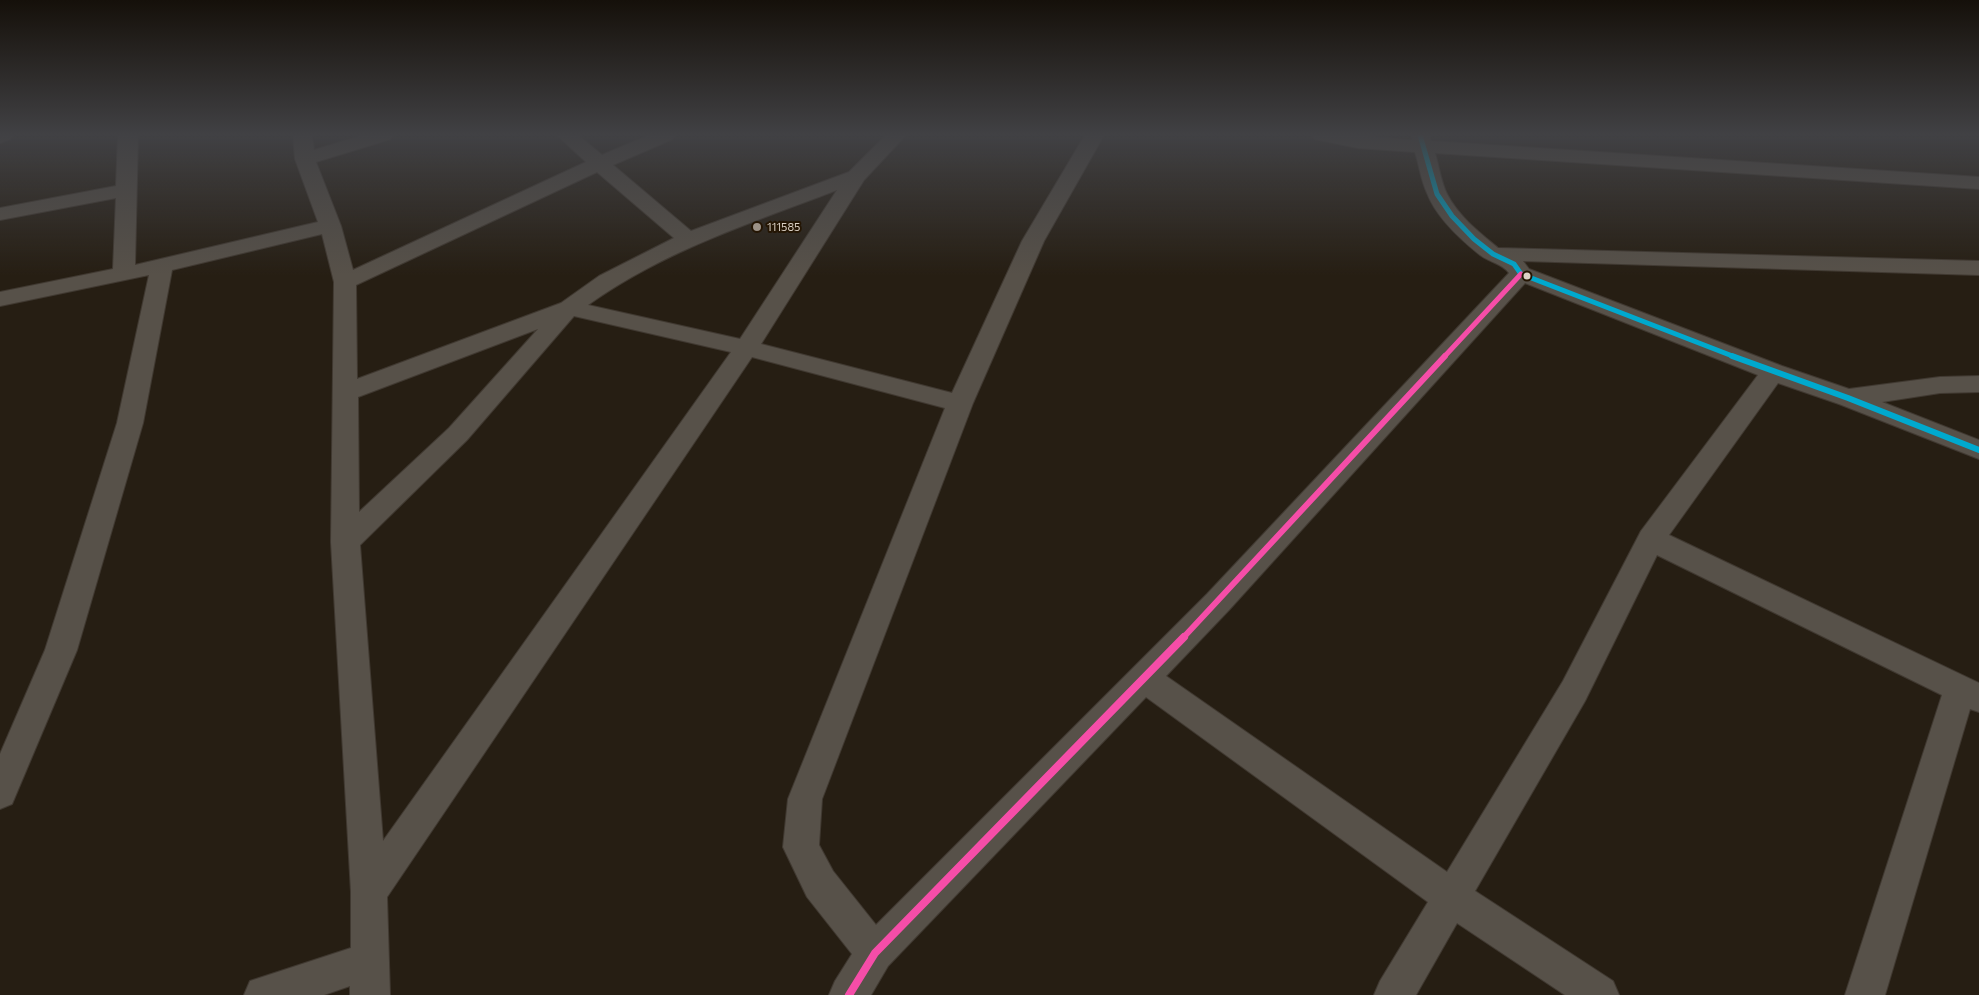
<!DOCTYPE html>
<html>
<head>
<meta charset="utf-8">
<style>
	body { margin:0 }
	canvas { display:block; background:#261e13 }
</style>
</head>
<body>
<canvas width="1979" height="995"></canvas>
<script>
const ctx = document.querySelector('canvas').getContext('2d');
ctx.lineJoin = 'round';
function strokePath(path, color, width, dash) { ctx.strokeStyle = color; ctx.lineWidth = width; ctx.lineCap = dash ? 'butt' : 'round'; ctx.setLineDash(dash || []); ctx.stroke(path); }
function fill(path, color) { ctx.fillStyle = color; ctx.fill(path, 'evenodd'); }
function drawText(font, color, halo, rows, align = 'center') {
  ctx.font = font + ' Commissioner,sans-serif'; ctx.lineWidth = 4; ctx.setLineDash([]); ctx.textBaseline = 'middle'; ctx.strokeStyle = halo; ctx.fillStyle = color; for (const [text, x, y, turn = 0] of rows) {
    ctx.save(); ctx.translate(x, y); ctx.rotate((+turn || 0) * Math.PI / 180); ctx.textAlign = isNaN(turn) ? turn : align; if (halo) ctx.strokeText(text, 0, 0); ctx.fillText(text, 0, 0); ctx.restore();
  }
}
const street = new Path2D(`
	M0 135H13L11 139 0 143Z
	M118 135H138L135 265 318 222 295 159 293 135H312L314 150 363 135H393L391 139 316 162 341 226 353 270 586 162 557 135H578L602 155 649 135H675L673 139 613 165 691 231 849 172 886 135H906L864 180 761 344 952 393 1022 241 1085 135H1104L1044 241 973 403 822 799 819 845 833 871 876 925 1207 594 1509 273C1503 264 1489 262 1480 255 1460 239 1436 217 1427 193 1421 180 1419 165 1415 152L1358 148 1314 139 1312 135H1353L1412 140 1411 135H1430L1431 141 1979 177V189L1435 153C1439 166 1441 182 1447 194 1458 216 1480 233 1498 248L1979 261V275L1523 261 1529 269 1782 366 1849 389 1940 377 1979 376V392L1940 393 1882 402 1979 440V459L1839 404 1778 383 1669 535 1979 683V712L1970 709 1885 995H1845L1942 695 1657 555 1585 701 1475 891 1613 981 1619 995H1565L1457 923 1416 995H1374L1380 981 1428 902 1146 697 888 966 871 995H829L835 981 852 954 807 897 783 847 788 799 945 408 752 357 387 897 390 995H350V986L324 995H244L250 981 351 948V892L331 542 334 282 322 234 172 270 143 423 77 650 12 804 0 809V754L45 650 117 423 149 275 0 306V292L113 269 116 198 0 220V208L116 186ZM597 172 674 238 599 276 561 303 357 379 356 285ZM837 190 740 339 588 305C663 251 751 223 837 190ZM1525 283 1758 375 1641 531 1563 681 1447 872 1166 676 1229 610ZM574 316 731 352 383 841 360 545 467 440ZM538 329 449 428 359 512 358 397Z`);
strokePath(street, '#403931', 2);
fill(street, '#575149');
strokePath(new Path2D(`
	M1420 135 1437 194 1452 216 1474 239 1493 254 1514 264 1521 274 1735 357`), '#00a9ce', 5);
strokePath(new Path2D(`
	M1732 356 1848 398 1979 450`), '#00a9ce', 6);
strokePath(new Path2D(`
	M1444 357 1521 274`), '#f54da8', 5);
strokePath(new Path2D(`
	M1182 639 1445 356`), '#f54da8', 6);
strokePath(new Path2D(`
	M849 995 875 953 1184 637`), '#f54da8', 8);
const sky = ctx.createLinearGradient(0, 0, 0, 275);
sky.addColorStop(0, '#15100a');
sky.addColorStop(0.49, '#414144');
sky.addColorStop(1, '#41414400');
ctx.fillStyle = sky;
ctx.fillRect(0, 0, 1979, 275);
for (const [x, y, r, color] of [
	[757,227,5,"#9c9287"],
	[1527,276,4.5,"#dbd1c5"]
]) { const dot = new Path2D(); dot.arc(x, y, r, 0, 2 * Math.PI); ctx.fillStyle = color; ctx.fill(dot); strokePath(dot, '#241503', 2); }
drawText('11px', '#dbd1c5', '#241503', [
	["111585",767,227]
], 'left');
</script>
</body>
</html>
